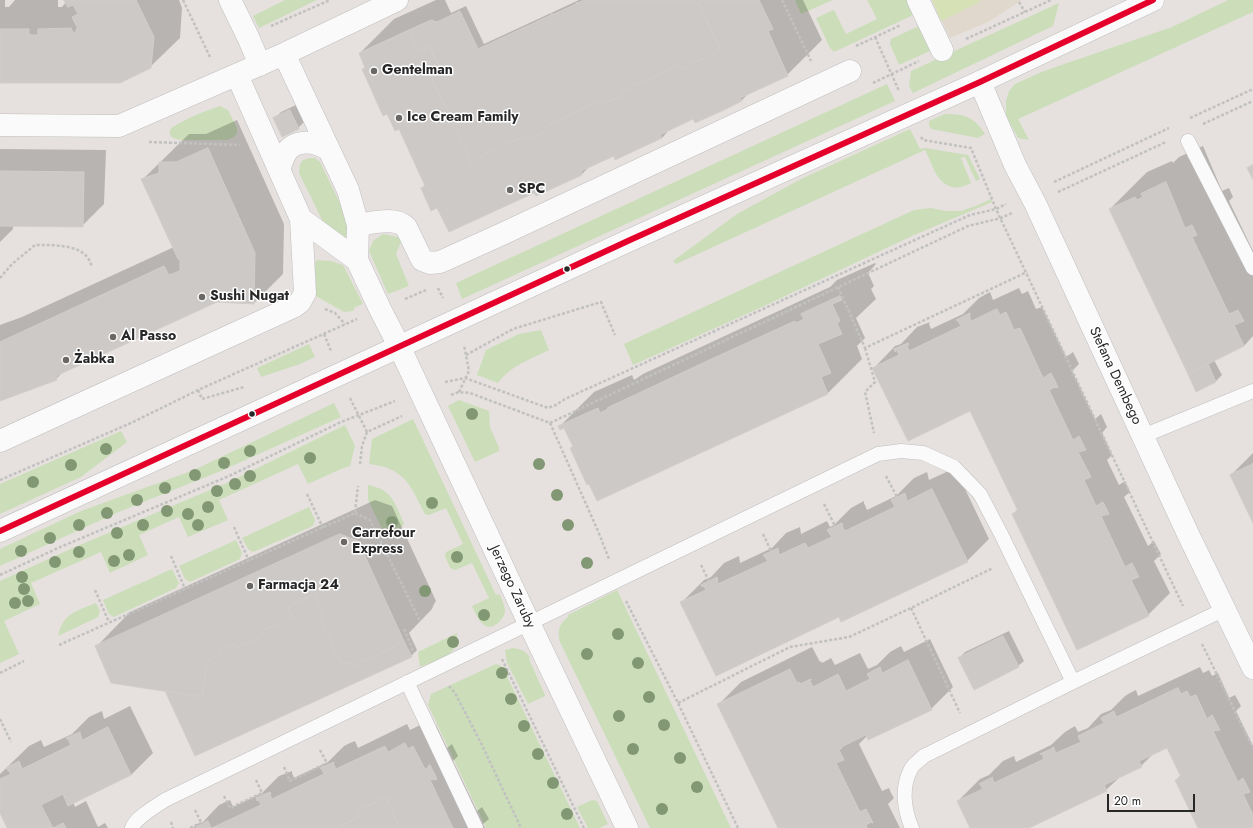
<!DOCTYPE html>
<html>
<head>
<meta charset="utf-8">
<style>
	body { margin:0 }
	#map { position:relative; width:1253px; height:828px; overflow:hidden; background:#e6e1de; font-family:Jost,sans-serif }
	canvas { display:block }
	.scale { position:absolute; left:1107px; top:794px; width:88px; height:18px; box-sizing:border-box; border:2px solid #272727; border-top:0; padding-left:5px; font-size:12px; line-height:14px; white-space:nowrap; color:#272727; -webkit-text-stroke:3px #fff; paint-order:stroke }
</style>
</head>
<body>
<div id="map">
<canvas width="1253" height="828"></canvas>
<div class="scale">20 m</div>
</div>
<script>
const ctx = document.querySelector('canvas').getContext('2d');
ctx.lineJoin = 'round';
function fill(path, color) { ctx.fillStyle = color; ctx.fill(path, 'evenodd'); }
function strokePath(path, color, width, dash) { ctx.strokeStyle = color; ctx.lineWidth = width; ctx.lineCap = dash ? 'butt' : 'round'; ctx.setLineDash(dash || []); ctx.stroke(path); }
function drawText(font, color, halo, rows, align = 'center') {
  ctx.font = font + ' Jost,sans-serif'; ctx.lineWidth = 3; ctx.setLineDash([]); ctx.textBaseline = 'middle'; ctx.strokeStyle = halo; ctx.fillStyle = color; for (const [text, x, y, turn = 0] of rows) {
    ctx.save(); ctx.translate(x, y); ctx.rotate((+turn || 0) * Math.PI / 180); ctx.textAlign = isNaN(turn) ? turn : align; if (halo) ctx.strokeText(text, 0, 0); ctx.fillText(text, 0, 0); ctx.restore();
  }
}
fill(new Path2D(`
	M932 0H1022L988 22 950 38Z`), '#e0d8cc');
fill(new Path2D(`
	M285 0H317L259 28 253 16Z
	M795 0H833L801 14Z
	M867 0H909L914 13 911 16 834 52 830 48 816 18 834 10 846 34 877 19Z
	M1228 0H1253V12L1018 119 1029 140 1018 138 1006 116V101L1009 91 1015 84 1044 71 1172 27Z
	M1059 3 1053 26 913 93 909 86 911 71Z
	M921 25 932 50 899 65 890 44 891 39Z
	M887 84 895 101 462 299 456 283Z
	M220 106 228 110 237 128V133L234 137 227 140H181L173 138 170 135C170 132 169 131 171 129 177 122 210 109 220 106Z
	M945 114C965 114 974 117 985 134L978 138 931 129 929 125V121Z
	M910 129 920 149 925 148 968 155 980 179 976 181 965 157 961 158 971 183C966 185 959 189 953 187 936 184 932 163 925 150L676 264 673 261 737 214 801 179Z
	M310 158H315L320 162 349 222 350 241 326 228 299 173 300 164 303 160Z
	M991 199 992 202 912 236 762 307 633 365 624 344 914 210 931 208 946 211H961L976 206Z
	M383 234 398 237 401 242 396 254 409 286 388 294 369 251 373 241Z
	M317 260 331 261 343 265 363 304 355 307 353 311 344 312 316 296 315 263Z
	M541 330 549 350C531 359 510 366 498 383L477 375 486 350 519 334Z
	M309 344 315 357 300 364 261 377 257 368Z
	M459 400 489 411 490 427 499 448V451L475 462 448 406Z
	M334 403 341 417 221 471 121 511 0 566V549L81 511 194 470Z
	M413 419 496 595 499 594C502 599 505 606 505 612 503 621 492 631 484 625 478 620 475 613 472 606L489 598 472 563 455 570 450 568 445 556 446 552 463 544 446 508 429 515 425 514C410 485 405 468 369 464L372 439Z
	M345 425 355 446 350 466 341 469 308 484 298 464 219 500 228 520 188 537 179 517 139 535 148 555 110 573 101 552 31 583 40 604 4 621 19 654 0 663V581L75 547 229 482Z
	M121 431 127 442 81 477 0 514V484Z
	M368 485C393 490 394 502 404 523L402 527 385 535 368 500Z
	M309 507 315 520 313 526 253 552 248 549 242 538Z
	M236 540 242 553 240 559 190 582 185 579 179 566Z
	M172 569 179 583 176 588 114 617 109 614 103 600Z
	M617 590 731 828H650L560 642C557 631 559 624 568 617V615Z
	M96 603 100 611 98 617 58 636C63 613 77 611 96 603Z
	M457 633C459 657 438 659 420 667L418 652Z
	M513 648C520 649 527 651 530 658L529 659 545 695V696L528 704 507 663 505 650Z
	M496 664 502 666 580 828H486L428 705 431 694Z
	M592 800 597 801 608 824 600 828H588L577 807Z`), '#cbdeb9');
fill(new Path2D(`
	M932 0H979L980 2 941 21Z`), '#d6e2b6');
fill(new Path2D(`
	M0 0H5V7H9L15 0H58V7H62L66 2 65 0H179L182 8 180 38 150 67 0 82Z
	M436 0H445L451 13 466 6 484 44 579 0H803L822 40 787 75 749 93 741 101 694 118 670 129 662 138 614 155 591 165 582 174 536 195 534 192 422 188 425 185 399 128 363 70 366 67 360 53 394 19Z
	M296 105 304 122 298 128 275 118 281 112Z
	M237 120 284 224 283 274 254 303 217 301 64 371 56 379 0 400V325L22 317 174 247 142 180 189 134H206Z
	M1203 146 1222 191 1229 188 1233 197 1229 201 1253 251V336L1244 346 1214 360 1222 375 1216 381 1197 390 1110 209 1147 172 1172 161 1173 163 1179 157Z
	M0 149 106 150 104 204 82 226 13 225V229L0 242Z
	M875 263 876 264 868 273 874 286 871 289 876 299 856 318 865 338 857 346 862 359 828 393 598 499 571 448 574 446 565 426H560L594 392 632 375 634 380 643 374 830 287 837 280Z
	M1019 288 1022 294 1028 291 1036 309 1042 307 1066 357 1073 352 1079 364 1072 371 1095 419 1101 414 1107 427 1102 433 1112 455 1107 460 1119 485 1125 481 1130 492 1124 497 1148 546 1154 541 1161 554 1154 561 1170 593 1148 615 1013 514 1018 509 971 410 873 369 895 346 901 344 917 327 930 322 929 324 931 329 963 314 979 298 990 292 993 300Z
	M1253 453V521L1231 475Z
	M955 468 989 539 967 561 839 616 682 602 704 580 711 577 724 563 739 556 740 563 772 548 786 533 800 527 801 534 827 521 830 527 834 525 851 508 864 501V503L867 510 896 496 914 478 927 472 929 480Z
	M375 500 392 506 436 601 434 604 432 609 409 633 417 650 411 656 166 691 96 647 130 612Z
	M1009 631 1024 661 1018 666 959 658 965 652Z
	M930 639 953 687 931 709 867 736 859 744 882 791 889 788 891 793 894 798 888 804 900 828H779L719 704 741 682 812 647 820 662 821 661 822 663 831 658 835 665 860 653 868 669 877 665 890 652 901 646 904 652Z
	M1200 667 1203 673 1209 670 1212 676 1218 673 1229 698 1235 695 1241 706 1236 711 1253 746V828H1199L1176 780 1181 775 1167 746 1155 752 1141 766 1120 777 1106 790 1027 828H971L958 801 980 779 989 775 1003 761 1014 756 1016 762 1051 745 1065 732 1075 726 1078 732 1088 728 1101 714 1111 710 1125 696 1130 693 1136 690 1138 696Z
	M130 706 153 753 131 775 73 802 75 807 86 801 98 827 105 823 108 828H8L0 811V774L29 746 41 740 44 747 72 734 89 717 102 711 104 719Z
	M428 721 431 727 436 725 447 748 452 744 458 756 453 761 477 811 482 807 489 819 483 824 485 828H193L197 824 203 822 219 805 230 800 233 807 262 793 279 776 292 771V773L294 778 328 762 344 746 350 743 355 741 358 748 407 724 410 730Z`), '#0003');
const building = new Path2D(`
	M64 0H136L154 37 151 68 120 83H0V29H29V35H38V29L71 28 73 33 77 31 76 29H78L72 17 78 14 73 5 68 7Z
	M584 0H692L694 5 699 3 719 47 717 52 680 69 679 65 620 92 622 96 603 104 602 100 546 126 548 130 529 138 527 135 480 156 482 160 472 165 431 76 441 71 438 64 429 46 419 51 409 30 431 20 437 22 460 11 478 49 551 15 552 13V15L576 4 577 2V3Z
	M692 0H759L773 29 768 31 788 76 740 98 742 101 722 111 695 123 693 119 660 135 662 138 615 160 614 156 581 171 582 175 536 196 534 193 449 232 437 208 431 211 421 188 425 186 399 129 395 131 387 114 383 116 362 69 365 68 359 53 409 30 419 51 429 46 441 71 431 76 472 165 482 160 480 156 527 135 529 138 548 130 546 126 602 100 603 104 622 96 620 92 679 65 680 69 717 52 719 47 699 3 694 5Z
	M290 110 299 129 282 137 273 118Z
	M208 148 255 253 254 304 217 302 56 376 57 380 0 401V342L164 266 169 275 180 271V259H178L141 179 159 173V162H176Z
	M1253 165V179L1247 168Z
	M0 171 84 172 83 227 0 226Z
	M1166 182 1185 228 1192 225 1197 235 1192 237 1229 314 1238 310 1244 321 1234 325 1244 346 1188 374 1109 209 1135 197 1137 200 1143 197 1141 194Z
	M840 296 842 300 832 304 840 321 837 323 842 334 818 344 831 373 821 377 828 394 597 501 589 484 587 485 570 448 573 447 564 428 560 430 558 426 598 408 600 413 608 409 607 408 705 362 795 321 796 323 804 319 801 314Z
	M997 309 1000 315 1006 312 1014 330 1020 328 1043 378 1051 373 1058 387 1056 388 1055 387 1049 390 1073 440 1079 436 1086 450 1078 452 1091 477 1084 480 1096 506 1103 502 1109 514 1101 516 1125 567 1132 563 1139 577 1131 580 1149 616 1077 650 1012 514 1018 511 970 411 908 441 872 368 899 355 897 350 895 352 894 349 908 343 909 345 907 346 909 351 961 326 958 321 956 320 970 313V315H969L971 321Z
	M1208 364 1216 382 1196 392 1188 374Z
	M1253 464V523L1230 475Z
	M932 489 968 562 841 622 839 617 716 676 680 602 706 590 704 586 702 587 701 585 717 577 718 584 768 561 763 555 778 548 779 555 805 543 808 548 832 537 827 530 842 523 843 525 842 526 845 531 895 507 891 500 905 493 907 501Z
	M340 534 358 541 402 637 400 638 398 645 354 665 347 662 342 665 318 614 323 612 315 594 288 607 293 617 263 630 265 635 235 649 233 644 219 651 221 655 207 661 202 697 111 683 95 646Z
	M315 594 323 612 318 614 342 665 347 662 354 665 398 645 400 638 402 637 412 657 195 756 165 691 202 697 207 661 221 655 219 651 233 644 235 649 265 635 263 630 293 617 288 607Z
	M1003 636 1019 667 974 690 958 658Z
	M908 660 932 710 868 740 866 735 841 747 842 748 839 750 844 760 836 763 860 812 866 809 873 823H872L871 822 866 825 867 828H778L717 704 790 669 797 683 799 682 800 684 811 679V680L810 681 813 687 838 674 846 691 870 679 867 674 880 667 882 673Z
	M1178 688 1181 694 1187 691 1190 697 1196 695 1207 719 1212 715 1220 730 1213 731 1238 782 1243 778 1250 792 1243 794 1253 815V828H1198L1175 780 1181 777 1167 748 1139 761 1142 767 1104 785 1107 791 1029 828H970L957 801 983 789 980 784H979L993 777 992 778 994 783 1044 759 1042 754H1040L1047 751 1054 747V749L1056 753 1081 742 1078 736 1104 723 1101 718 1107 715 1114 711 1116 717Z
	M108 727 131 775 68 806 63 794 41 805 53 828 63 823 66 828H7L0 813V779L11 774 6 768 19 761 22 769 71 745 68 739 66 738 80 732 82 740Z
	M405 743 408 749 413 746 425 769 428 768V766L430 765 437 779 434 780V779L430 780 453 828H399H400L386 797 357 811 359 817 337 828H212L261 805 259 800 257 801 256 798 270 792 271 794 270 795 272 799 324 774 322 769 320 768 334 762V763H333L336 769 385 746 388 752Z
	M386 797 400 828H337L359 817 357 811Z
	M208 821 211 828H196V827Z`);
fill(building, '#ccc9c7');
strokePath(building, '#d1cdca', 1);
const service = new Path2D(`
	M1188 141 1253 268
	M1143 436 1253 391
	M407 682 476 828
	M132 828C135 818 156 806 165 800 402 684 640 569 878 454L901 451 923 453 954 467 980 494 1001 534 1073 682
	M912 828C904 810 901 787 911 769 913 764 920 760 924 756L1073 682 1225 609`);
const minor = new Path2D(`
	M230 0 248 37 260 65
	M918 0 942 50
	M284 54 348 190 358 225 357 260 380 309 399 346 529 623 627 828
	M237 75 301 219 357 260
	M980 82 1015 165 1035 203 1188 534 1253 668
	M0 125 119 126 284 54 397 0
	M279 169C281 164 283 159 285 154 295 138 315 141 329 150
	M358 225C372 223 395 216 406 227L422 260 430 263 440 262 500 235 850 71
	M0 441 295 306 300 302 305 293 301 219`);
const tertiary = new Path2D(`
	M0 531 630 240 980 82 1153 0`);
strokePath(service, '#bfbebf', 15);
strokePath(minor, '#bfbebf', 23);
strokePath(tertiary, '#bfbebf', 23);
strokePath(new Path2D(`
	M183 0 210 57
	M782 0 811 61
	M1019 2 1025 12
	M271 26 330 0
	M875 37 899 91
	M966 39 1051 0
	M856 46 901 25
	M873 83 919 61
	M1190 118 1253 89
	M1203 124 1253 101
	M921 137 923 140 971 148 996 209 1183 606
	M149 142 240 145
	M1054 182 1169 128
	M1058 192 1166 142
	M0 278 12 264 35 245C51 245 78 244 88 258 90 261 91 264 92 267
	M838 287 865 348 1027 272
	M438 288 443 298
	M405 299 426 290
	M325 309 335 313 345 324
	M324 334 331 351
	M865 348 875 382 865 392 874 433
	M466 355 513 329 601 302 615 335
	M445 382 465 378 548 408 556 405 565 399 970 215 996 209 1006 204
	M198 390 202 399 244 387
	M459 392 469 371 464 345
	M451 395 459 392 470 393 550 423 968 226 1001 218 1012 213
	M350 398 367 432
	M550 423 598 531 609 559
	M360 464 362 446 367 432 402 416
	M886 476 897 497
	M0 480 131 423 198 390 357 319
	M307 494 323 528
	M824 504 835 526
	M355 513 370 520 420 621
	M234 527 249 561
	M763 534 771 551
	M171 556 185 589
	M701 565 709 581
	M0 575 58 548 229 476 341 422 395 401
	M95 590 109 622
	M626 601 678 703 738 828
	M911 608 960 713
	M404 629 414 653
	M1202 644 1253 748
	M59 645 355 513 358 486
	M502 659 584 828
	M0 673 24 661
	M449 686 455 693 482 745 521 828
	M678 703 790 647 849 637 911 608 993 568
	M0 719 11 742
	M320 750 327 763
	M284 767 290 781 327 763
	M256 780 263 795
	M224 796 230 808 262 793
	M195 810 202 824
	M171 822 173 828
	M190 828 201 823`), '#c2c1c1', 2.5, [3, 2]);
strokePath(service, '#fbfafa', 14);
strokePath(minor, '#fbfafa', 22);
strokePath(tertiary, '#fbfafa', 22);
strokePath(new Path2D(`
	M0 531 630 240 980 82 1153 0`), '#e4002b', 6);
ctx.fillStyle = '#829874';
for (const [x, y] of [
	[472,414],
	[106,449],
	[250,451],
	[310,458],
	[224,463],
	[539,464],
	[71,465],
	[195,475],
	[250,476],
	[33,482],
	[235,484],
	[165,488],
	[217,491],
	[557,495],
	[137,500],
	[432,503],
	[208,507],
	[167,511],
	[107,513],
	[188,514],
	[392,522],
	[79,525],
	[143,525],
	[198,525],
	[568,525],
	[117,533],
	[50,538],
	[21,551],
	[79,552],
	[129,555],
	[457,557],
	[114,561],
	[55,562],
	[587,563],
	[22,577],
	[24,589],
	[425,591],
	[28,601],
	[15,603],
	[484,615],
	[618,634],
	[453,642],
	[587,654],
	[638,663],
	[502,673],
	[649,697],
	[511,699],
	[619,716],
	[664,725],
	[524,726],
	[633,749],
	[538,754],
	[680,758],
	[553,783],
	[697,787],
	[662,809],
	[567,814]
]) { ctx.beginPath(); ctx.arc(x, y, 6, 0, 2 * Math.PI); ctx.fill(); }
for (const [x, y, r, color] of [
	[374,71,4,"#6a6867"],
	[399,118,4,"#6a6867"],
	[510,190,4,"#6a6867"],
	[567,269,3.5,"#272727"],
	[202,297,4,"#6a6867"],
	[113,337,4,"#6a6867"],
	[66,360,4,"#6a6867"],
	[252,414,3.5,"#272727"],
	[344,542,4,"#6a6867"],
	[250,586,4,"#6a6867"]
]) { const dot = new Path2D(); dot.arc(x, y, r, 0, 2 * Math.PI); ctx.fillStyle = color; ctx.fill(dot); strokePath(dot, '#fff', 1.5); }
drawText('bold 14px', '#272727', '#fff', [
	["Gentelman",382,71],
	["Ice Cream Family",407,118],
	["SPC",518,190],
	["Sushi Nugat",210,297],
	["Al Passo",121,337],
	["Żabka",74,360],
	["Carrefour",352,534],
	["Express",352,550],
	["Farmacja 24",258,586]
], 'left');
drawText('14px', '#272727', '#fff', [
	["Stefana Dembego",1115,376,65],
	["Jerzego Zaruby",512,587,65]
]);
</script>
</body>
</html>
